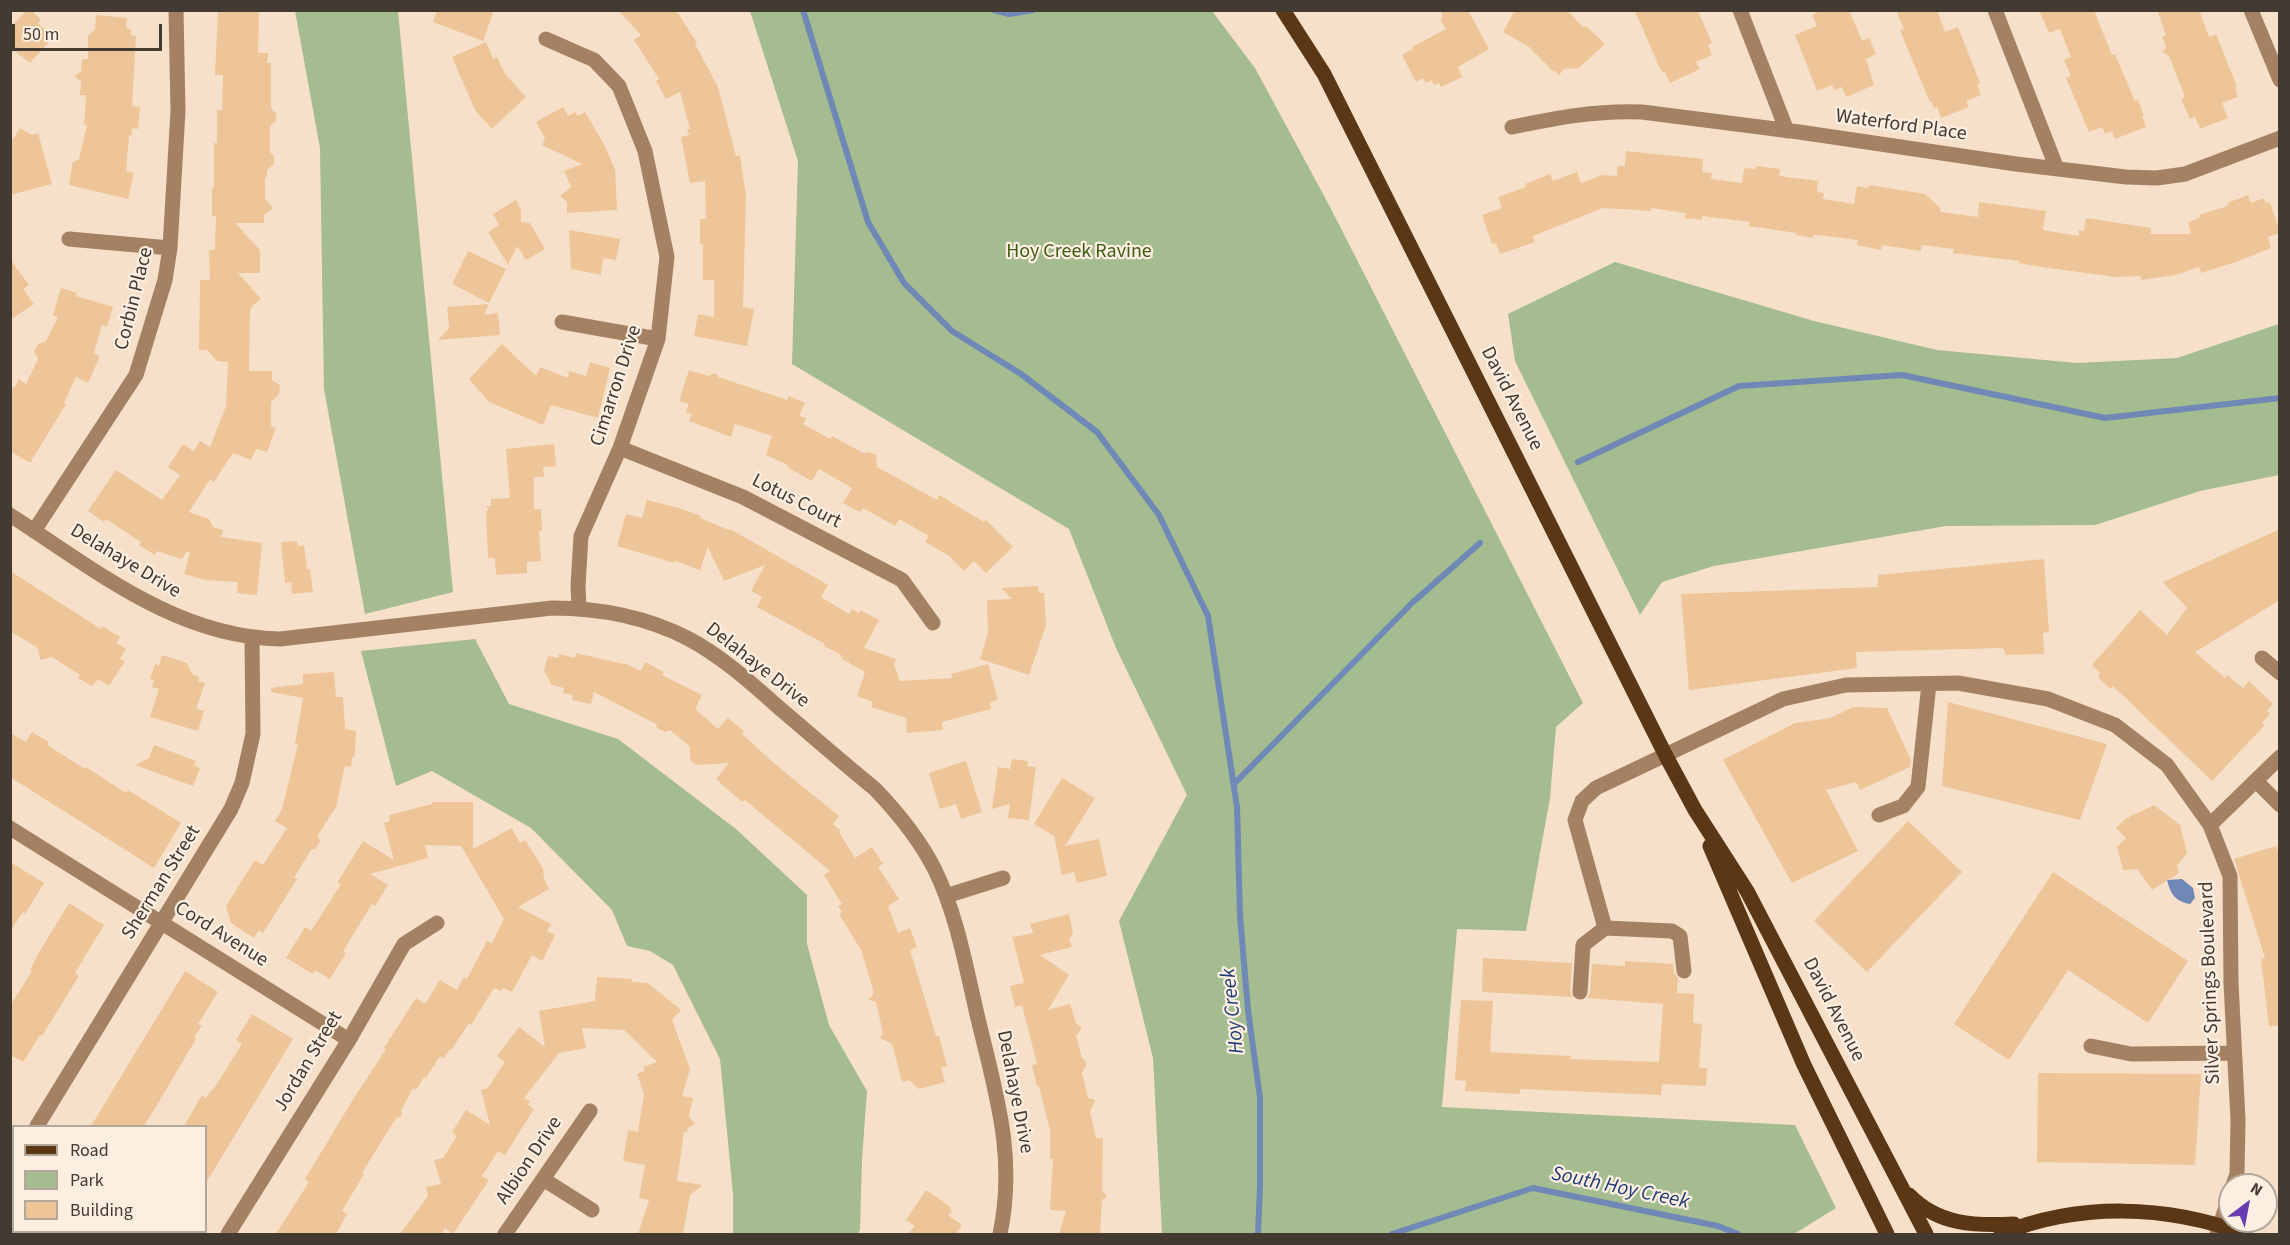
<!DOCTYPE html>
<html>
<head>
<meta charset="utf-8">
<style>
	body { margin:0 }
	#map { position:relative; width:2290px; height:1245px; overflow:hidden; background:#f6e0c9; font-family:"Source Sans 3",sans-serif }
	canvas { display:block }
	.frame { position:absolute; inset:0; border:12px solid #433b31; pointer-events:none }
	.legend { position:absolute; left:12px; top:1125px; width:195px; height:108px; box-sizing:border-box; background:#fcefe1; border:2px solid #b2a79b; margin:0; padding:8px 10px; list-style:none; font-size:18px; color:#433b31 }
	.legend li { display:flex; align-items:center; gap:12px; height:30px }
	.legend b { width:30px; border:2px solid #b2a79b }
	.north { position:absolute; left:2218px; top:1173px; width:60px; height:60px; box-sizing:border-box; background:#fcefe1; border:2px solid #b2a79b; border-radius:50%; rotate:32deg; font-size:16px; font-weight:700; line-height:24px; text-align:center; color:#433b31 }
	.north::after { content:''; display:block; margin:auto; width:21px; height:27px; background:#693cb4; clip-path:polygon(50% 0,100% 100%,50% 72%,0 100%) }
	.scale { position:absolute; left:12px; top:24px; width:150px; height:27px; box-sizing:border-box; border:3px solid #433b31; border-top:0; padding-left:8px; font-size:18px; line-height:21px; white-space:nowrap; color:#433b31; -webkit-text-stroke:4px #fcefe1; paint-order:stroke }
</style>
</head>
<body>
<div id="map">
<canvas width="2290" height="1245"></canvas>
<div class="frame"></div>
<ul class="legend">
<li><b style="height:8px;background:#5b3716"></b>Road</li>
<li><b style="height:16px;background:#a5bb90"></b>Park</li>
<li><b style="height:16px;background:#eec598"></b>Building</li>
</ul>
<div class="north">N</div>
<div class="scale">50 m</div>
</div>
<script>
const ctx = document.querySelector('canvas').getContext('2d');
ctx.lineJoin = 'round';
function fill(path, color) { ctx.fillStyle = color; ctx.fill(path, 'evenodd'); }
function strokePath(path, color, width, dash) { ctx.strokeStyle = color; ctx.lineWidth = width; ctx.lineCap = dash ? 'butt' : 'round'; ctx.setLineDash(dash || []); ctx.stroke(path); }
function drawText(font, color, halo, rows, align = 'center') {
  ctx.font = font + ' "Source Sans 3",sans-serif'; ctx.lineWidth = 4.5; ctx.setLineDash([]); ctx.textBaseline = 'middle'; ctx.strokeStyle = halo; ctx.fillStyle = color; for (const [text, x, y, turn = 0] of rows) {
    ctx.save(); ctx.translate(x, y); ctx.rotate((+turn || 0) * Math.PI / 180); ctx.textAlign = isNaN(turn) ? turn : align; if (halo) ctx.strokeText(text, 0, 0); ctx.fillText(text, 0, 0); ctx.restore();
  }
}
fill(new Path2D(`
	M295 11H398L453 592 365 614 324 389 320 148Z
	M750 11H1212L1255 68 1329 205 1583 703 1556 727 1550 798 1526 931 1457 929 1442 1107 1795 1125 1836 1208 1794 1234H1162L1153 1058 1119 921 1187 795 1116 648 1069 529 792 364 798 161Z
	M1615 262 1814 321 1937 350 2077 363 2177 358 2279 324V475L2200 491 2095 525 1946 526 1714 566 1662 582 1640 615 1515 361 1508 314Z
	M475 639 509 704 618 739 736 829 807 895V944L829 1025 867 1091 862 1159 860 1230 857 1234H733V1194L720 1059 673 965 650 951 627 946 612 910 531 828 432 771 396 786 361 651Z`), '#a5bb90');
fill(new Path2D(`
	M2182 879 2193 888 2195 898 2190 904C2175 901 2171 895 2167 880Z`), '#7088b6');
strokePath(new Path2D(`
	M803 10 868 222 904 283 952 331 1021 374 1097 432 1159 515 1208 616 1237 807 1240 916 1248 1010 1260 1098V1187L1258 1234
	M994 10 1009 14 1033 10
	M1578 462 1739 386 1902 375 2105 418 2280 398
	M1234 784 1412 603 1480 543
	M1392 1234 1533 1188 1718 1226 1738 1234`), '#7088b6', 6);
fill(new Path2D(`
	M27 10H31L41 20 38 23 47 32 48 43 30 63 10 48V28Z
	M218 10H259L258 53H268L267 63H271V108L276 114V121L270 126V152L274 156V164L267 170V177H265V199L273 208 264 215V223H235L260 250V273H238L261 299 252 306 250 313 249 371H272V380L280 385 279 394 271 402V426L276 428 267 452 256 449 251 460 233 453 214 482 210 479 189 512 209 519 213 527 223 530 221 537 262 543 257 595 237 593 238 582 205 580 184 574 190 553 187 551 182 559 157 551 155 555 139 545 141 542 106 519 104 522 88 511 116 470 162 500 180 475 168 467 183 444 194 451 200 441 210 447 226 406 228 362 217 361 207 350H199L200 280H210L209 250H215L216 216H212V188H214V143H217V110H222L223 75H215Z
	M437 10H494L483 41 433 22Z
	M618 10H676L697 43 695 44 718 87 736 156 740 155 746 196 743 307 754 309 747 346 694 336 698 314 714 317V280H703V244H700V219H706L705 181 690 183 681 137 689 135 687 129H690L680 92 666 99 656 81 659 79 634 40 641 35Z
	M1440 10H1468L1489 49 1458 67 1462 77 1441 87 1439 83 1434 85 1432 80 1426 83 1423 78 1416 82 1402 55 1413 49 1412 47 1446 29 1440 19 1443 17Z
	M1515 10H1567L1584 28 1586 26 1605 44 1579 68 1564 69 1559 75 1555 71 1554 72 1529 47 1503 32Z
	M1822 10H1849L1862 41 1869 38 1876 54 1866 59 1874 85 1846 97 1842 87 1834 90 1832 85 1817 91 1795 35 1817 26 1812 15Z
	M1896 10H1937L1945 32 1958 27 1980 83 1977 85 1981 95 1966 101 1969 107 1941 118 1937 107 1934 108 1931 101 1930 102 1910 55 1900 30 1904 29Z
	M2039 10H2094L2112 55 2115 54 2135 101 2138 100 2144 116H2142L2146 127 2115 139 2112 131 2105 134 2102 127 2089 132 2066 78 2071 76 2064 60 2071 57 2060 29 2049 33Z
	M2157 10H2199L2209 37 2216 34 2237 87H2235L2238 97 2222 103 2228 118 2200 129 2195 117 2190 119 2181 99 2185 97 2169 56 2163 52 2166 47 2162 37 2166 35Z
	M1635 11H1698L1712 43 1708 45 1712 55 1696 62 1700 69 1670 83 1665 72 1663 73 1658 64Z
	M96 15 127 18 126 28 131 29V35L136 36 132 106 140 107 138 129 132 128V135H129L126 171 134 173 128 199 69 185 73 162 79 159 87 125H84L86 95H80L81 82 74 76 81 72 82 59H88V36L95 29Z
	M486 42 493 59 497 57 505 74 526 97 492 129 475 110 452 57Z
	M563 107 568 116 575 112 578 116 585 112 605 146 615 170 617 210 567 213V202L560 196 571 187 564 171 582 164 542 145 545 138 536 122Z
	M20 128 32 135 38 133 52 184 10 195V140L13 139Z
	M1626 151 1703 159 1702 172 1712 173 1711 179 1742 183 1744 168 1755 169 1756 166 1780 169 1779 176 1818 181 1817 192 1824 193 1823 199 1854 204 1857 186 1868 188 1869 185 1925 194 1941 209 1940 212 1978 217 1979 202 2046 211 2043 230 2079 236V230L2084 231 2086 218 2151 228V234H2191L2188 222 2200 218 2199 215 2228 206 2227 203 2248 195 2251 203 2264 198 2266 203 2270 202 2280 233 2268 237 2271 248 2236 262 2201 273 2199 267 2176 275 2141 280V276L2116 277 2041 267 2019 263V261L1953 253 1954 249 1922 245 1921 251 1882 245 1881 250 1857 245 1858 240 1826 236 1813 235V238L1796 235V233L1749 226 1750 222 1702 216V220L1685 218 1686 213 1651 208V211L1603 208 1533 236 1535 242 1500 254 1496 243 1492 244 1482 215 1502 208 1498 197 1526 187 1525 184 1550 174 1553 181 1577 172 1581 183 1603 175 1617 176V166H1625Z
	M516 200 521 210V222L530 223 545 249 526 260 517 246 508 265 488 232 499 225 493 214Z
	M569 230 620 239 616 260 603 258 601 275 571 269Z
	M468 251 506 269 489 303 452 284Z
	M10 259 29 285 23 289 34 304 10 320Z
	M61 288 77 293 76 296 113 307 107 327 102 325 94 353 100 356 88 383 76 377 64 403 66 404 30 463 10 451V388L15 387 19 379 26 384 38 359 34 351 38 344 46 341 58 317 53 315Z
	M489 304 484 315 498 313 500 335 438 340 449 328 447 307Z
	M502 344 536 376 540 367 568 378 569 371 586 376 590 362 610 368 598 418 551 405 543 425 489 402 469 379Z
	M689 370 708 376 716 373 718 377 787 400 788 396 805 403 799 416 806 418 803 424 830 439 832 436 863 453 869 452 876 455 877 467 937 500 939 495 984 522 986 520 1013 547 986 573 974 561 964 571 948 555 925 542 929 536 899 519 895 526 863 508 860 512 843 503 852 488 819 469 812 481 787 467 788 465 766 455 772 436 735 424 731 437 689 421 692 414 686 412 689 404 679 401Z
	M554 444 556 466 543 467 544 477H534V509H541L542 531H539L541 561 527 562V573L496 575 495 558H488L486 511H488L487 506H491V499L510 498 506 449Z
	M647 500 679 508 701 516 700 518 729 530 730 529 828 585 821 597 849 614 852 609 859 613 860 610 879 620 864 648 896 659 894 665 900 681 952 678 951 674 988 664 998 700 990 702 991 709 942 722 943 730 907 733 906 718 871 707 873 702 857 696 865 672 842 659 841 655 824 646 825 644 757 607 762 597 751 591 765 565 724 581 708 547 700 570 675 561 674 563 617 546 626 514 642 518Z
	M2280 529V600L2195 652 2225 678 2227 675 2243 688 2249 681 2273 704 2267 711 2270 714 2262 723 2265 725 2212 781 2113 686 2110 689 2098 677 2100 673 2092 665 2140 610 2167 635 2187 608 2163 582Z
	M297 541 298 546 304 545 307 569H310L313 592 292 594 291 582 285 583 281 542Z
	M2044 559 2049 632 2043 633 2044 654 2006 655 2003 648 1856 652 1857 668 1689 690 1681 594 1878 587V575Z
	M10 571 101 629 102 626 120 637 116 643 126 649 120 659 125 661 109 686 98 679 92 686 78 678 80 675 52 657 40 660 38 648 10 631Z
	M1038 586 1039 593H1044L1046 625 1029 675 980 659 988 633 987 600 1012 599 1001 588Z
	M576 653 623 664 624 663 641 671 645 662 664 672 662 675 702 695 695 709 718 729 728 718 744 731 742 734 775 764 839 816 833 824 840 830 839 832 855 858 872 847 883 864 878 867 899 899 888 906 898 933 910 928 917 947 910 950 936 1036H939L947 1066 941 1067 945 1082 919 1089 909 1080 902 1082 892 1044 880 1038 883 1033 876 1002 869 1000 874 993 861 950 839 914 842 912 838 906 842 904 824 875 830 871 745 800 742 802 716 779 729 763 696 765 690 760V747L670 730 665 732 657 728 656 724 594 692 591 704 572 700 573 695 563 693 564 688 552 685 544 671 548 656 558 658 559 654 575 658Z
	M162 655 187 663 192 674 199 677 198 681 205 683 196 709 204 711 198 731 150 717 159 689 152 687 154 680 150 679 155 664 159 665Z
	M334 672 336 697H343L345 729 356 731 355 755 352 758 351 767 345 766 336 807 318 835 320 842 315 849 311 850 294 878 297 879 263 933 259 930 254 938 231 923 226 906 255 860 263 865 287 828 275 821 282 809 298 744H295L303 698 271 692V688L303 684V674Z
	M1948 702 2107 744 2080 820 1942 786Z
	M1853 707 1887 708 1911 760 1910 767 1860 790 1856 782 1826 790 1858 851 1792 883 1723 760 1795 723 1831 718Z
	M32 732 49 742 47 745 85 769 86 767 126 793 128 790 181 823 154 868 10 777V733L26 742Z
	M154 745 196 761 194 765 200 768 193 786 135 765 149 758Z
	M1012 759 1028 761 1027 766 1036 767 1029 820 1008 818 1010 804 992 809 998 767 1010 769Z
	M966 761 982 812 961 819 956 804 940 809 929 773Z
	M1062 778 1095 798 1065 846 1099 839 1107 876 1077 883 1074 872 1062 875 1054 836 1034 824Z
	M432 802H473V849L512 828 520 843 525 840 539 862 543 869 544 879 549 889 518 907 551 924 547 931 555 935 542 961 532 955 512 992 503 988 501 991 494 988 471 1025 469 1023 452 1049H450L444 1058 440 1056 426 1078 424 1077 416 1090 413 1088 401 1110 402 1116 396 1118 362 1173 364 1174 342 1211 347 1214 336 1234H276L309 1182 305 1179 352 1101 386 1049 384 1048 416 998 425 1004 440 980 457 990 464 977 467 979 487 941 492 943 504 919 461 846 425 845 428 858 370 874 388 885 375 906 372 904 343 951 346 953 330 979 315 970 313 974 286 958 305 927 311 931 341 884 337 883 363 841 394 860 384 823 390 821 389 815 432 804Z
	M2154 805 2180 825 2187 853 2177 866 2179 873 2152 890 2137 869 2123 870 2117 847 2126 838 2116 828 2125 819Z
	M1908 821 1962 872 1867 972 1814 921Z
	M2276 846 2280 858V1026H2269L2261 959 2265 958 2234 859Z
	M10 862 44 883 25 914 23 912 10 931Z
	M2053 872 2188 961 2148 1023 2068 970 2009 1060 1954 1024Z
	M69 903 104 925 75 973 79 976 42 1036 40 1035 23 1062 10 1055V1006L32 971 30 970 38 954Z
	M1069 914 1073 934 1069 939 1072 947 1040 955 1069 975 1048 1010 1070 1004 1076 1023 1082 1028 1076 1036 1082 1058 1085 1060 1086 1066 1082 1073 1088 1098 1095 1100 1090 1112 1096 1138H1103L1102 1190 1107 1196 1102 1200 1100 1234H1059L1066 1211 1050 1210 1053 1159H1050V1130L1039 1086H1037L1032 1065 1037 1064 1022 1005 1015 1007 1010 986 1024 983 1012 935 1015 937 1033 933 1030 924Z
	M1483 958 1572 963 1570 991 1572 997 1482 992Z
	M1625 961 1673 964 1674 973 1678 978 1677 993 1694 994 1693 1023 1702 1024 1699 1068H1707L1706 1086 1662 1084 1661 1095 1520 1089V1094L1465 1091 1466 1081 1455 1080 1461 1000 1493 1001 1490 1052 1571 1056V1059L1659 1062 1663 1004 1587 998 1590 993 1592 964 1625 966Z
	M185 971 218 992 198 1024 202 1026 194 1037 196 1039 160 1100 144 1126H91Z
	M597 977 632 979V982L648 983 681 1010 672 1020 690 1069 682 1096 693 1098 689 1116 695 1124 688 1128 687 1132H684L677 1181 703 1185 690 1195 683 1234H638L649 1200 639 1198 645 1165 623 1161 628 1130 638 1132 644 1094 637 1074 645 1071 643 1067 657 1062 624 1030 582 1028 586 1048 559 1053 524 1098 530 1101 528 1105 534 1109 505 1155 498 1151 482 1176 489 1180 453 1234 445 1228 441 1234H400L428 1196 426 1187 441 1184 434 1160 443 1158 457 1136 452 1132 466 1110 490 1125 481 1090 488 1088 505 1062 497 1056 519 1027 545 1047 539 1011 595 1001Z
	M252 1014 293 1039 206 1183V1126H184L202 1095 206 1098 212 1089 213 1090 242 1044 236 1040Z
	M2038 1073 2201 1074 2195 1165 2037 1162Z
	M926 1190 951 1207 950 1209 952 1211 948 1215 962 1225 956 1234H908L915 1226 906 1220Z`), '#eec598');
strokePath(new Path2D(`
	M1740 10 1787 131
	M1995 10 2057 169
	M2251 10 2280 80
	M546 39 594 60 619 86 645 151 667 257 658 339 620 448 581 536 578 586 579 608
	M1512 127C1556 118 1597 110 1642 112L1799 132 2016 164 2126 177 2157 178 2185 174 2280 138
	M69 239 170 248
	M562 322 658 339
	M620 448 743 497 902 580 933 623
	M10 515C94 569 176 637 280 639L552 608C599 608 647 617 689 639 721 656 750 682 777 706 810 734 842 762 875 789 898 813 920 840 935 870 956 913 965 962 976 1010 994 1088 1017 1153 1000 1234
	M34 531 136 375 165 280 170 248 178 111 176 10
	M2262 658 2280 673
	M2256 781 2280 805
	M1879 815 1903 806 1918 787 1929 684
	M2210 825 2280 757
	M10 828 349 1040
	M946 896 1003 878
	M1605 928 1575 820 1582 801 1596 788 1783 699 1846 685 1958 683 2048 699 2115 725 2167 765 2210 825 2230 876 2231 983 2238 1120 2237 1174 2233 1185
	M1580 992 1583 945 1605 928 1672 931 1680 936 1684 971
	M2091 1046 2131 1054 2234 1053
	M37 1126 231 809 242 783 253 734 252 639
	M10 1169 14 1164
	M543 1179 592 1210
	M228 1234 349 1040 404 944 437 923
	M505 1234 590 1111
	M2217 1234 2230 1195`), '#a58164', 15);
strokePath(new Path2D(`
	M1283 10 1324 74 1666 756 1695 810 1747 891 1926 1234
	M1710 846 1804 1065 1887 1234
	M1909 1195C1938 1225 1975 1226 2014 1224
	M2001 1234C2079 1202 2167 1205 2245 1234`), '#5b3716', 15);
drawText('20px', '#433b31', '#fcefe1', [
	["Waterford Place",1901,126,8],
	["Corbin Place",135,299,-76],
	["Cimarron Drive",617,386,-72],
	["David Avenue",1511,399,63],
	["Lotus Court",796,502,27],
	["Delahaye Drive",125,562,31],
	["Delahaye Drive",757,666,38],
	["Sherman Street",162,883,-58],
	["Cord Avenue",221,935,32],
	["Silver Springs Boulevard",2211,983,-92],
	["David Avenue",1833,1010,63],
	["Jordan Street",309,1062,-59],
	["Delahaye Drive",1014,1092,79],
	["Albion Drive",530,1161,-56]
]);
drawText('20px', '#3e5c13', '#fcefe1', [
	["Hoy Creek Ravine",1079,253]
]);
drawText('italic 21px', '#213c76', '#fcefe1', [
	["Hoy Creek",1234,1011,-96],
	["South Hoy Creek",1620,1189,12]
]);
</script>
</body>
</html>
